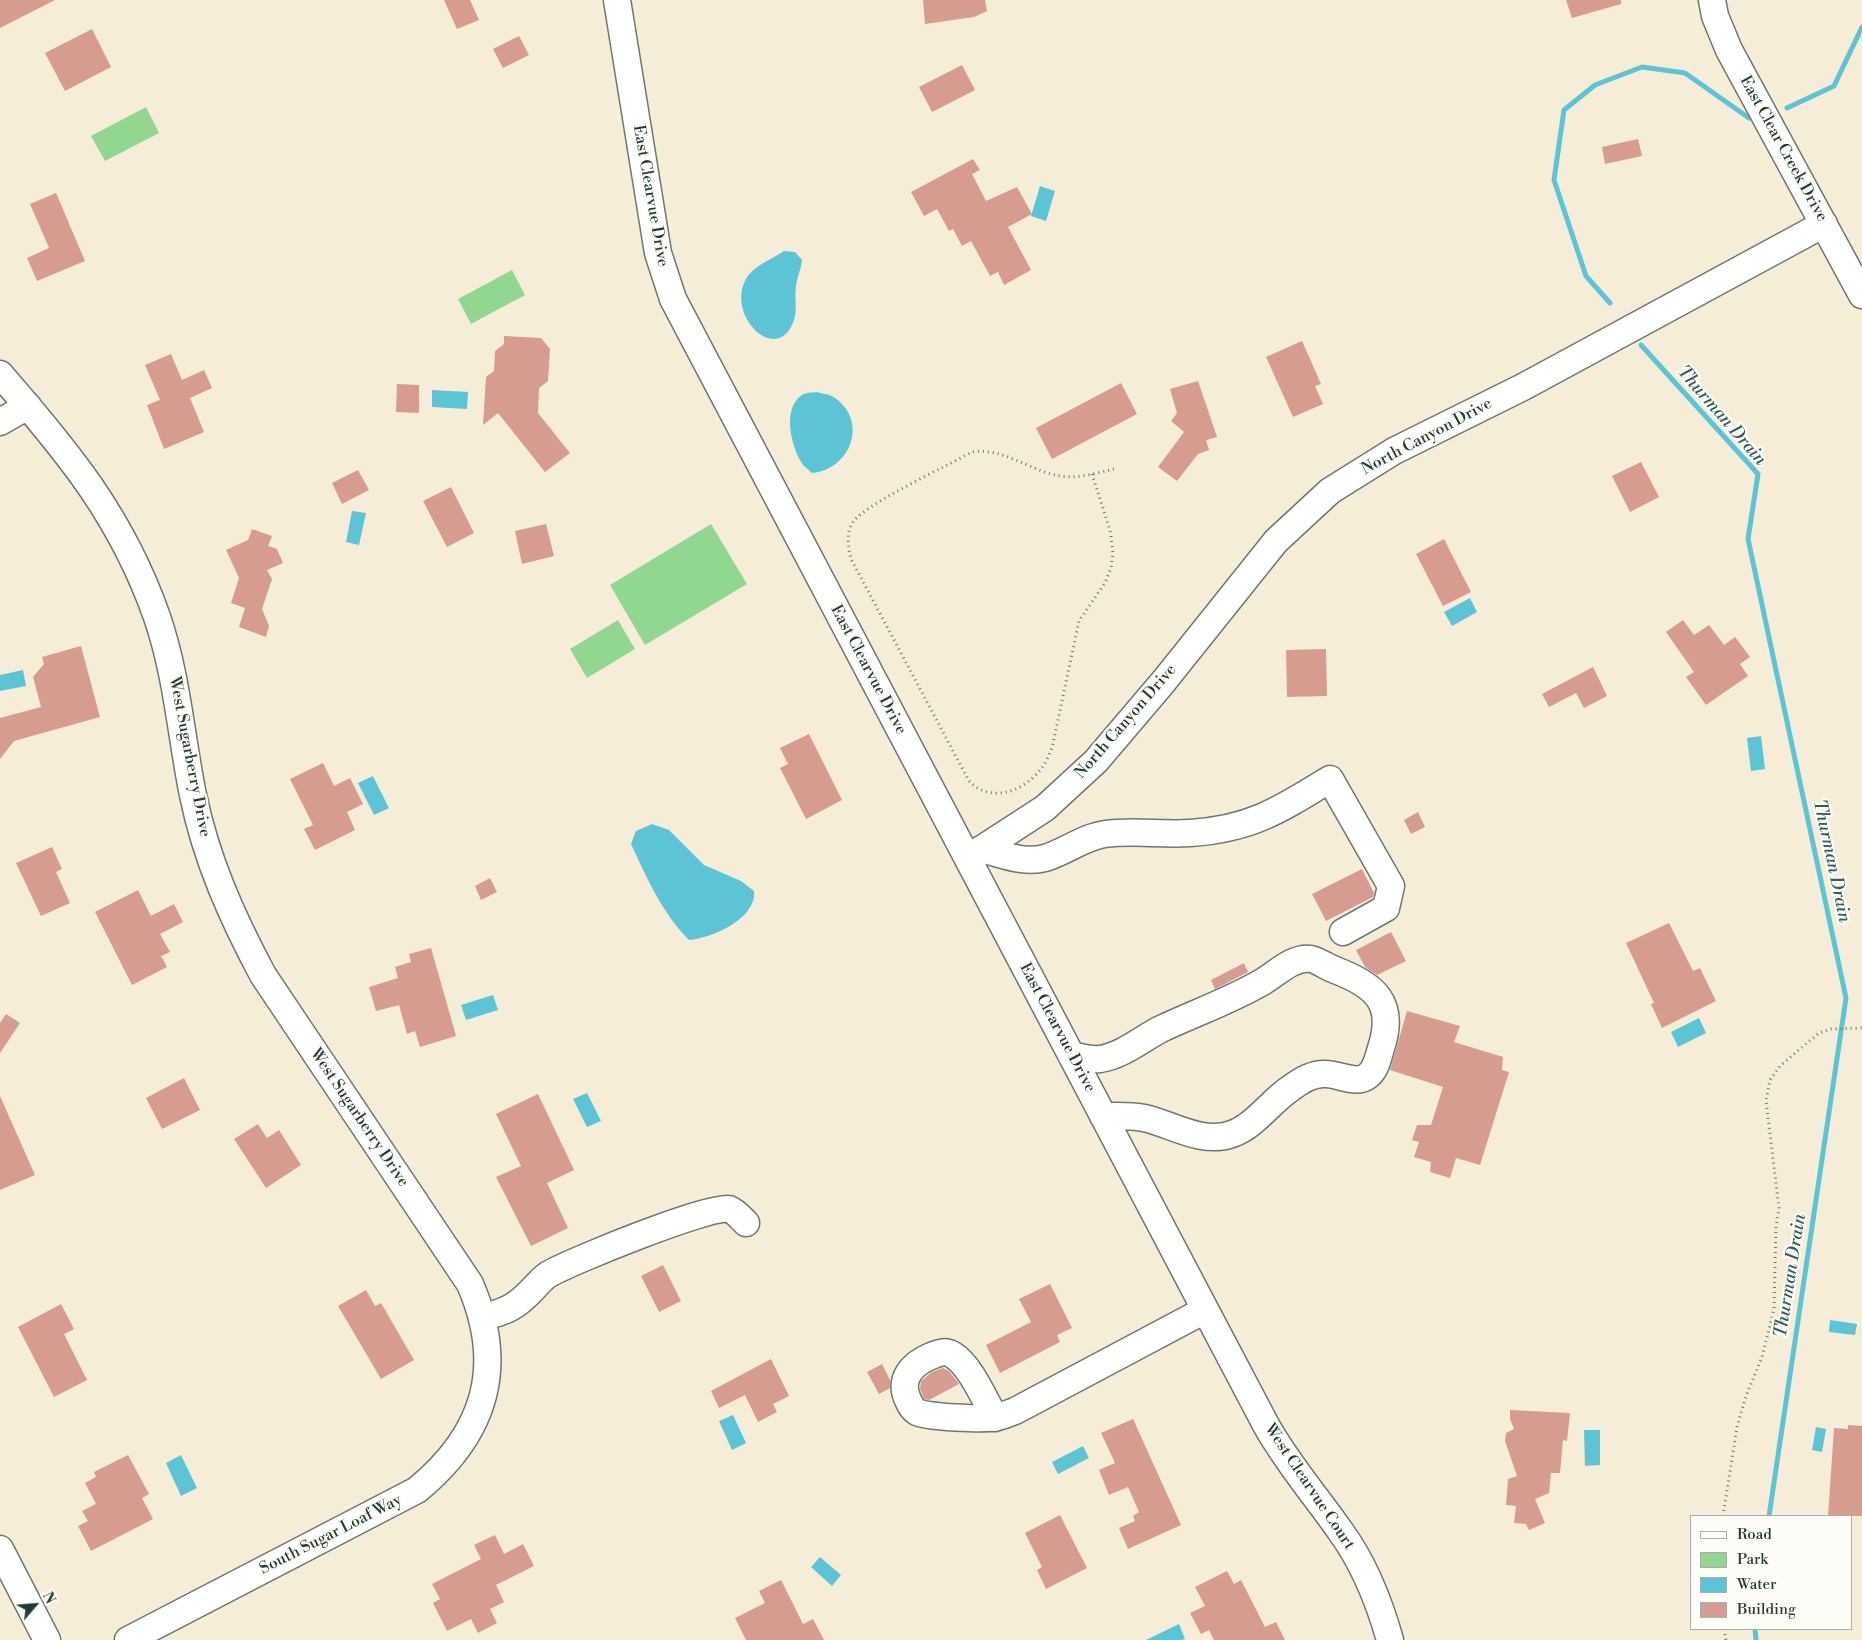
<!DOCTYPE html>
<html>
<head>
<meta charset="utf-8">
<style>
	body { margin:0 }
	#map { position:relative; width:1862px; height:1640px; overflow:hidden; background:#f6edd9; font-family:"Libre Bodoni",serif }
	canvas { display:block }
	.legend { position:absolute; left:1690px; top:1515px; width:162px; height:115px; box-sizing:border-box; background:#fdfcf7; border:1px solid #a4b0a9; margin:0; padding:6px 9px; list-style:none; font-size:15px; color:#1f3d34 }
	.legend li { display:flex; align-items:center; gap:10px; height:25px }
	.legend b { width:25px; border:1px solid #a4b0a9 }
	.north { position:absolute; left:10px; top:1580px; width:50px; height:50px; -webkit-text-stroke:4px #fdfcf7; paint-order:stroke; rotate:63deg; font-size:14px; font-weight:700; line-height:20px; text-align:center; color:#1f3d34 }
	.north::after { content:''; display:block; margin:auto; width:18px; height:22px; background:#1f3d34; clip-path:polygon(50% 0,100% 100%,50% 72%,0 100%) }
</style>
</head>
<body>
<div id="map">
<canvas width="1862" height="1640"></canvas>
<ul class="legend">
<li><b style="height:6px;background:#fff"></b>Road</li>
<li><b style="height:14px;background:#92d790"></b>Park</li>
<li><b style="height:14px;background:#5bc5d6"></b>Water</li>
<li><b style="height:14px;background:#d69c8f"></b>Building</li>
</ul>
<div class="north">N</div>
</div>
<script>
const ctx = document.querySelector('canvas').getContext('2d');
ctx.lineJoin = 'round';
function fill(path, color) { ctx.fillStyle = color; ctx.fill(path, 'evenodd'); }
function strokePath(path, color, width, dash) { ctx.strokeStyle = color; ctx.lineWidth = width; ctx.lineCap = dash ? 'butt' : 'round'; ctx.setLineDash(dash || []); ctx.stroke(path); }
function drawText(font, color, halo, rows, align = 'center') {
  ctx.font = font + ' "Libre Bodoni",serif'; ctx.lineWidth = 4.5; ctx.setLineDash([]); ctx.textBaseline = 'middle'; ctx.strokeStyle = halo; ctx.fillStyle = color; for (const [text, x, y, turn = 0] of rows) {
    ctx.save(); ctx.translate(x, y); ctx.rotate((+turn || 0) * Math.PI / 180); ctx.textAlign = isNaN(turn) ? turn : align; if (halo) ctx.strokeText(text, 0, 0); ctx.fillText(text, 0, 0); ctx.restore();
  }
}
fill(new Path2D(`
	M146 107 159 133 105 161 91 136Z
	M512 270 525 295 471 324 458 299Z
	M711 524 747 584 645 645 610 585Z
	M618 620 635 649 587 678 570 649Z`), '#92d790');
fill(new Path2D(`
	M1040 186 1055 191 1046 221 1031 216Z
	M784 251 795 252 802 260C801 270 797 277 796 286 794 300 799 314 791 327 772 361 728 315 745 281 752 266 771 260 784 251Z
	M432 390 468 392 467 409 432 407Z
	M817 392C823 394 830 394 835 398 869 422 850 470 812 473 808 469 803 466 801 462 791 445 782 408 802 395 806 392 812 393 817 392Z
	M352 511 366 513 359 545 346 542Z
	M1470 598 1477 612 1452 626 1444 612Z
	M23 670 26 686 0 691V675Z
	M1761 736 1765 769 1751 771 1747 738Z
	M373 776 389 808 374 815 358 783Z
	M652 824 669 830 704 865 741 881 754 891C757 918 713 938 689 940 662 913 647 878 631 844L636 831Z
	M493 995 498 1010 466 1020 461 1005Z
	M1699 1018 1706 1033 1678 1047 1671 1032Z
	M587 1093 601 1121 587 1127 573 1099Z
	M1830 1320 1857 1324 1855 1335 1829 1332Z
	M733 1415 746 1443 732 1450 719 1421Z
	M1816 1427 1826 1429 1822 1452 1812 1450Z
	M1584 1430H1600V1465L1585 1466Z
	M1083 1446 1089 1458 1058 1474 1052 1462Z
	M181 1455 197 1488 181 1496 166 1463Z
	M820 1557 841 1575 832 1586 811 1567Z
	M1179 1624 1185 1639 1182 1640H1146Z`), '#5bc5d6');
strokePath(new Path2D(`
	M1787 108 1834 86 1862 27
	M1610 303 1586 276 1554 180 1564 110 1595 85 1642 67 1685 73 1749 118
	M1641 345 1758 474 1748 539 1846 998 1769 1516
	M1755 1629 1756 1640`), '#5bc5d6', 5);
fill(new Path2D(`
	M0 0H55L0 28Z
	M444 0H470L479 20 457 29Z
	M923 0H985L987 11 974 17 925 24Z
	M1566 0H1621V4L1572 18Z
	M92 29 111 67 65 91 45 53Z
	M519 36 529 55 503 68 493 49Z
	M962 65 975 90 932 112 919 87Z
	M1638 139 1642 156 1605 164 1602 147Z
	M973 159 980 170 972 174 986 201 1017 187 1032 214 1008 227 1031 270 1004 285 998 272 990 276 971 241 962 246 953 229 949 231 937 209 924 216 911 192Z
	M56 193 85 261 37 281 27 258 49 248 30 204Z
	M504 336 541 338 550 349 548 381 539 388 538 413 570 453 545 472 498 413 483 425 486 377 494 371 495 351 504 344Z
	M1302 341 1321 384 1315 386 1323 404 1293 417 1266 357Z
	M171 354 182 380 204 370 212 388 190 398 204 432 164 449 147 405 160 400 145 365Z
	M1198 381 1217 437 1206 440 1209 450 1198 454 1177 481 1158 467 1184 432 1171 421 1177 413 1170 389Z
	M1121 383 1137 414 1052 459 1036 428Z
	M397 384 419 385V413L396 412Z
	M1641 462 1659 497 1630 512 1612 476Z
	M358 470 369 490 342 504 332 483Z
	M451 487 474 533 447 547 423 501Z
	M546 524 554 556 522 564 515 531Z
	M252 529 272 536 268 546 277 549 283 563 267 570 272 579 262 609 269 626 266 637 239 627 245 608 231 603 239 578 226 550 248 540Z
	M1444 539 1471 592 1443 606 1416 554Z
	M1683 620 1694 635 1709 625 1724 645 1735 637 1750 657 1740 664 1748 676 1706 705 1686 677 1694 672 1666 632Z
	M81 646 100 717 14 741 0 759V718L41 707 33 677 44 664 42 657Z
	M1326 649 1327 696 1287 697 1286 650Z
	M1593 667 1607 696 1584 708 1576 693 1549 707 1542 694Z
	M809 734 842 800 806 819 780 768 788 764 780 748Z
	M323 763 334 786 350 778 363 804 347 812 355 830 315 850 304 829 313 825 290 779Z
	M1418 812 1425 827 1411 834 1404 820Z
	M52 847 62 869 56 872 70 903 41 916 16 863Z
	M1362 869 1374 893 1373 897 1326 921 1312 894Z
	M490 878 497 892 481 900 475 886Z
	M138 890 151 916 174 904 183 922 160 934 170 952 161 956 167 967 132 985 95 912Z
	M1669 923 1693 971 1700 968 1716 1001 1662 1028 1651 1004 1654 1003 1626 943Z
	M1391 932 1406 961 1377 975 1365 967 1356 950Z
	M431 948 456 1036 420 1047 415 1031 407 1034 399 1005 376 1011 369 987 398 978 395 967 411 962 409 954Z
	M1244 963 1248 972 1215 989 1211 980Z
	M1407 1011 1460 1026 1454 1042 1503 1057 1502 1070 1509 1072 1480 1165 1456 1158 1450 1178 1430 1172 1431 1162 1414 1157 1419 1142 1412 1140 1417 1125H1431L1443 1087 1390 1070Z
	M6 1014 20 1023 0 1053V1023Z
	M184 1078 200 1110 162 1129 146 1098Z
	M538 1094 574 1170 547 1183 568 1228 531 1246 496 1177 521 1166 496 1114Z
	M0 1096 35 1175 0 1190Z
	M258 1124 267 1138 279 1130 301 1165 266 1188 234 1139Z
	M663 1265 681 1301 659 1312 641 1276Z
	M1050 1284 1072 1328 1057 1335 1060 1342 1000 1373 986 1345 1031 1322 1019 1299Z
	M366 1290 375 1306 381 1303 414 1360 381 1379 338 1306Z
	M61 1304 74 1329 64 1334 87 1380 54 1397 18 1327Z
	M771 1359 789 1396 773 1404 777 1412 758 1422 745 1395 719 1408 711 1391Z
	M882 1364 890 1380V1388L879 1394 867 1372Z
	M943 1368 949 1371 959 1384 929 1400 924 1399 920 1389 921 1381 932 1372Z
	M1510 1410 1570 1413 1567 1441 1563 1440 1560 1473H1551L1549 1493 1535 1499 1545 1523 1529 1530 1526 1524 1514 1523 1516 1506 1506 1505 1508 1479 1517 1476 1505 1441 1506 1433 1514 1429 1510 1419Z
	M1133 1419 1181 1525 1128 1549 1119 1528 1135 1521 1133 1516 1139 1512 1128 1487 1109 1495 1099 1470 1115 1463 1101 1433Z
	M1848 1425 1862 1426V1516H1828L1834 1428 1848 1429Z
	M128 1455 149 1494 142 1498 153 1519 91 1551 78 1526 88 1521 82 1511 96 1504 85 1483 96 1477 94 1472Z
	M1060 1515 1087 1568 1046 1589 1037 1570 1042 1567 1025 1533Z
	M495 1535 504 1554 523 1544 534 1566 496 1585 504 1602 490 1609 497 1623 478 1633 471 1619 447 1631 433 1603 440 1599 432 1584 481 1559 474 1545Z
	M1227 1571 1234 1584 1241 1580 1265 1627 1276 1622 1285 1640H1214L1209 1630 1201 1634 1190 1613 1205 1606 1195 1587Z
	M781 1580 803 1624 813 1619 824 1640H746L735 1618 765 1603 759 1591Z`), '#d69c8f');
const minor = new Path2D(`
	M617 0 658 253 673 299 1266 1425C1287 1463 1316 1496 1341 1532 1365 1565 1379 1601 1390 1640
	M1712 0 1715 16 1729 50 1862 295
	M0 374C68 452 122 517 157 617 177 675 181 736 193 795 206 859 232 917 263 975L470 1284C506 1367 485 1434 417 1490L128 1640
	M0 422 28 406
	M981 849C1002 854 1024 864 1045 858 1065 852 1084 837 1105 834 1133 830 1162 835 1190 833 1251 829 1280 810 1330 779L1391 886 1386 908 1343 932
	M968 858 1045 808 1096 761 1164 681 1276 541 1330 491 1394 451 1523 387 1824 224
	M1071 1055C1080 1057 1091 1060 1100 1059 1122 1056 1143 1038 1161 1029 1195 1013 1232 1000 1264 981 1277 973 1294 956 1311 959 1319 961 1327 967 1335 970 1375 985 1396 1003 1381 1048 1378 1058 1376 1071 1366 1077 1355 1084 1338 1074 1326 1074 1314 1073 1300 1081 1291 1088 1271 1101 1255 1126 1232 1134 1202 1145 1172 1124 1144 1118 1130 1115 1117 1116 1103 1116
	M482 1317C507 1312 517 1306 534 1288 539 1283 544 1276 551 1273 572 1261 712 1204 729 1209 735 1211 742 1219 746 1223
	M995 1418C985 1400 970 1365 953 1355 945 1350 939 1353 931 1356 912 1364 898 1379 908 1400 910 1405 912 1409 917 1412 925 1417 986 1420 997 1417 1003 1416 1009 1413 1015 1411L1205 1310
	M0 1549 47 1640`);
strokePath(minor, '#6a7b6e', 29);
strokePath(new Path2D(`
	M1092 474 1110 530 1113 553 1111 568 1105 583 1079 621 1052 748C1049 754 1047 761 1043 766 1027 790 992 805 969 781L851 559C848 547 846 533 853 522 865 504 949 465 972 452 1003 447 1030 471 1060 476 1078 479 1097 473 1114 469
	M1723 1516 1737 1427 1746 1396 1762 1357 1774 1309 1776 1227 1779 1208 1766 1101 1770 1080 1780 1066 1819 1033 1831 1029 1862 1028
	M1724 1629 1726 1640`), '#6a7b6e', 3, [1, 4]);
strokePath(minor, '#fff', 26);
drawText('16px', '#1f3d34', '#fdfcf7', [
	["East Clear Creek Drive",1783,149,61],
	["East Clearvue Drive",650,196,80],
	["North Canyon Drive",1427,437,-28],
	["East Clearvue Drive",868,670,62],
	["North Canyon Drive",1126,722,-49],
	["West Sugarberry Drive",189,757,79],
	["East Clearvue Drive",1057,1028,62],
	["West Sugarberry Drive",359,1118,56],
	["West Clearvue Court",1309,1487,56],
	["South Sugar Loaf Way",331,1535,-27]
]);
drawText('italic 18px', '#2e5f5c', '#fdfcf7', [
	["Thurman Drain",1721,416,49],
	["Thurman Drain",1831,861,78],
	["Thurman Drain",1791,1276,-81]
]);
</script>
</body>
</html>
